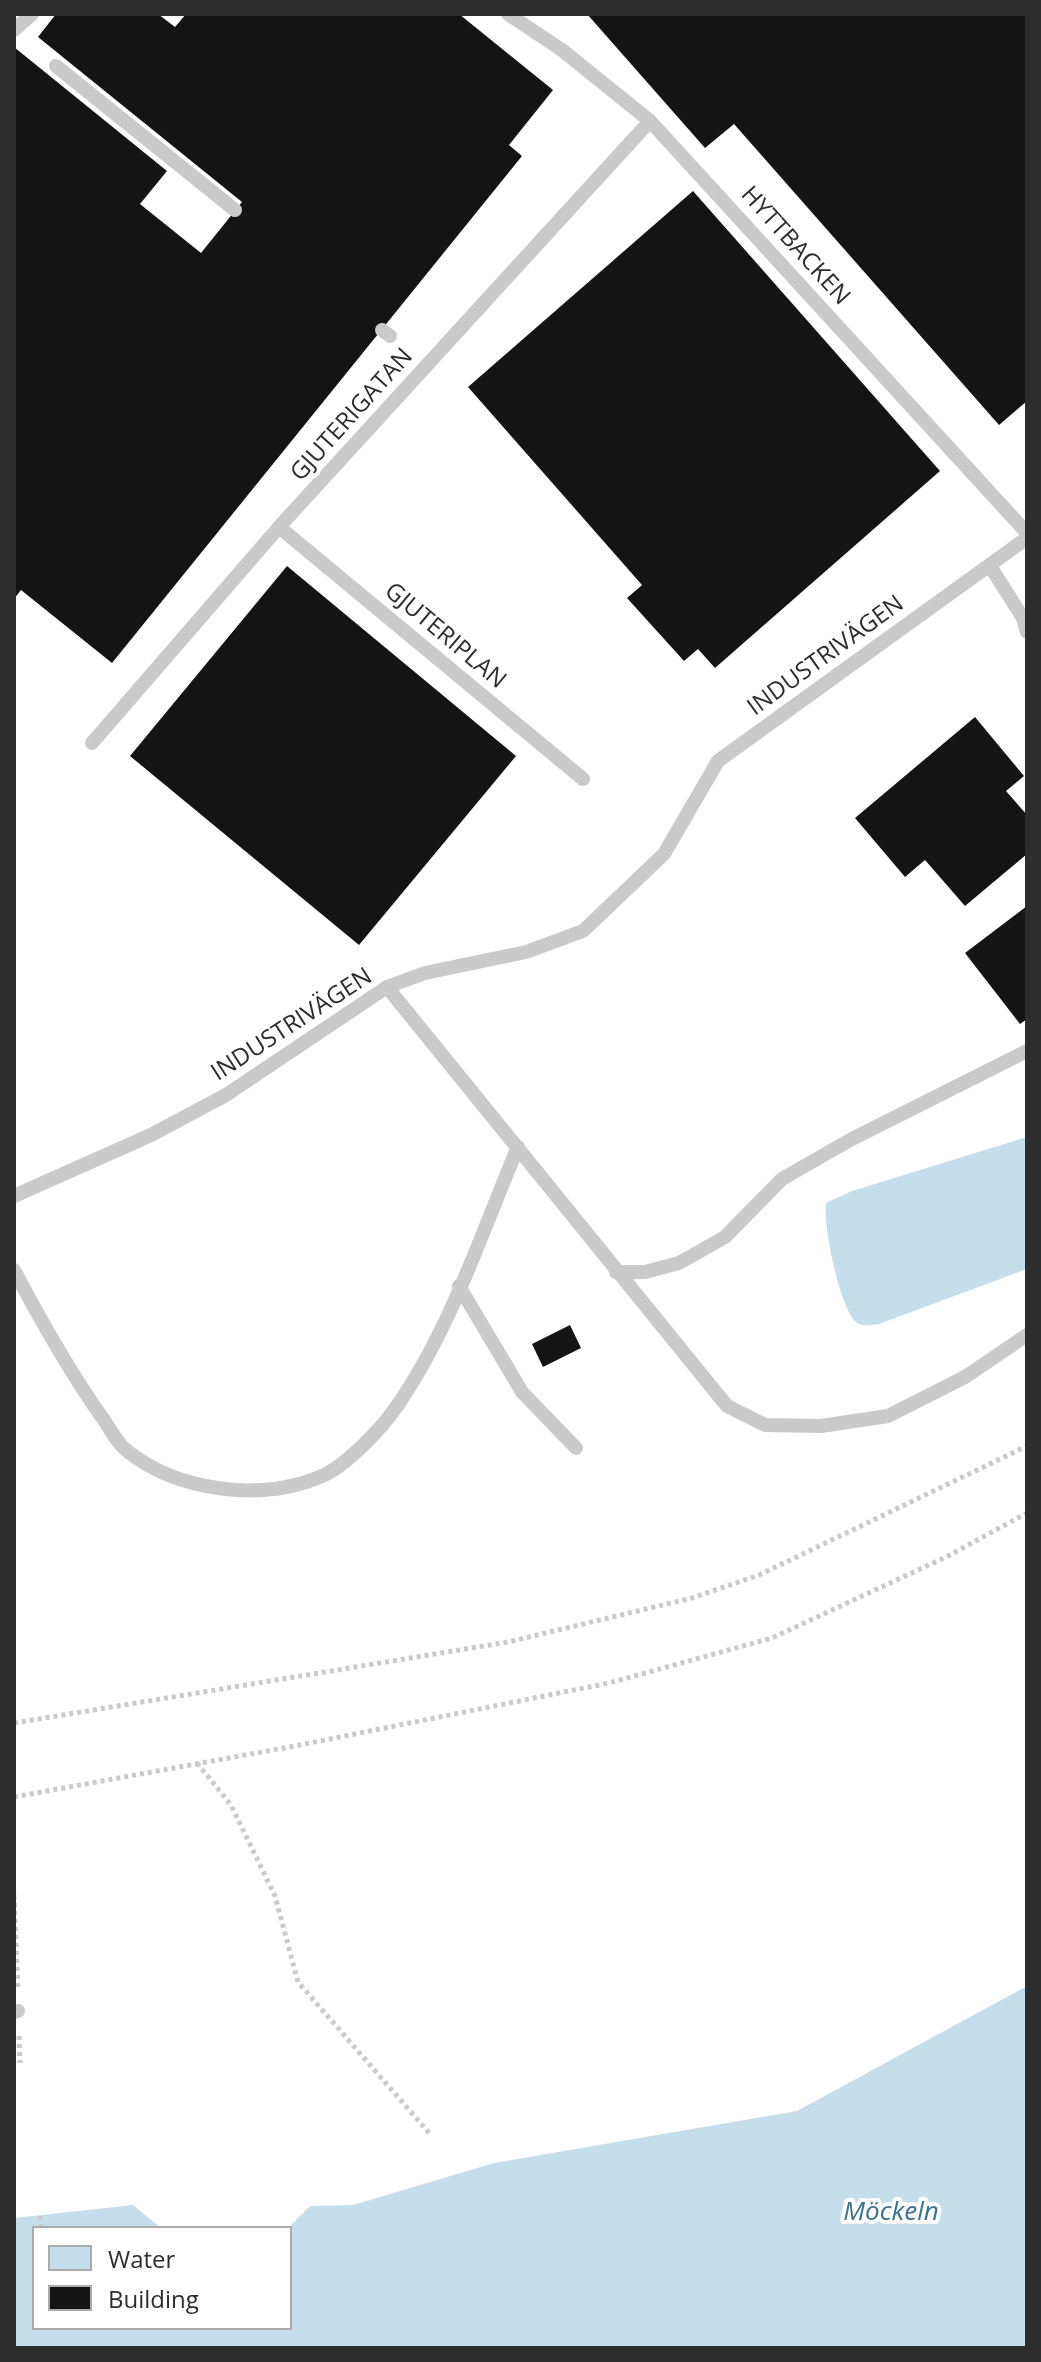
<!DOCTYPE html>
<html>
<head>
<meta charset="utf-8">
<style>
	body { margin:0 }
	#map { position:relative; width:1041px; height:2362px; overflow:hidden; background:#fff; font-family:"Open Sans",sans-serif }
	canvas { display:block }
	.frame { position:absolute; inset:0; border:16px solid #2d2d2d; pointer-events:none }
	.legend { position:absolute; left:32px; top:2226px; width:260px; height:104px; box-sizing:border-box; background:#fff; border:2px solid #ababab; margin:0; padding:10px 14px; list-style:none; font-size:24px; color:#2d2d2d }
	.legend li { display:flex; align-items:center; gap:16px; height:40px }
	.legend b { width:40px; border:2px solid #ababab }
</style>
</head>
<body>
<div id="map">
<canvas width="1041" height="2362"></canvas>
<div class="frame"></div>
<ul class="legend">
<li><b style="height:22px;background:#c5deec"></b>Water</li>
<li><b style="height:22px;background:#141414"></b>Building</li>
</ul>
</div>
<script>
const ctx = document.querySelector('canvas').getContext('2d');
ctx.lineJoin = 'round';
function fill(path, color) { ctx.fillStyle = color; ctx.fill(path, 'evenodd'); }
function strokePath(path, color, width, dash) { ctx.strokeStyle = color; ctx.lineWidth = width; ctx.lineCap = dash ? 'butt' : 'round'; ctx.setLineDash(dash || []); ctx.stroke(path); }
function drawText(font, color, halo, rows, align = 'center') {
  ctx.font = font + ' "Open Sans",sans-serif'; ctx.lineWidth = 8; ctx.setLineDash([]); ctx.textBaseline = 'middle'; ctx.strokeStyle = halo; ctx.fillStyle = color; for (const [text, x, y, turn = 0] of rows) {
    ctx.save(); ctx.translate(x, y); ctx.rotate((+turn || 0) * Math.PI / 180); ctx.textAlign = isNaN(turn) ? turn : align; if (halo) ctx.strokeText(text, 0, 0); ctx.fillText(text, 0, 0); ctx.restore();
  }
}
fill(new Path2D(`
	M1027 1137V1269L879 1324C871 1325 861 1328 855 1321 839 1303 823 1226 826 1203L852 1191Z
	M1027 1986V2348H14V2218L133 2205 161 2228H34V2328H290L288 2228 310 2206 353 2205 494 2163 797 2111Z`), '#c5deec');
fill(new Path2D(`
	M56 14H158L175 27 186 14H459L553 90 509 145 522 156 112 663 21 590 14 599V47L167 171 140 204 201 253 242 202 38 37Z
	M587 14H1027V401L999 425 734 124 705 148Z
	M693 191 940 471 715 668 698 649 684 661 627 598 642 585 468 387Z
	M287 566 516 756 359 945 130 756Z
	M975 717 1024 776 1006 791 1027 815V854L965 906 925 860 905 877 855 818Z
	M1027 906V1019L1020 1024 965 953Z
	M570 1325 581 1348 543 1367 532 1344Z`), '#141414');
strokePath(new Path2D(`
	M14 1723 508 1642 692 1598 759 1575 1027 1446
	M197 1763 231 1805 275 1896 298 1982 430 2134
	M14 1797 295 1746 609 1683 772 1638 948 1556 1027 1513
	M14 1895 18 1990
	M19 2036 20 2063
	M40 2216 41 2228`), '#cacaca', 5, [4, 4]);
strokePath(new Path2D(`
	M508 14 562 50 650 121 1027 533
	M14 30 32 14
	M56 66 235 210
	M382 330 390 336
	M279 527 583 779
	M990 566 1023 618 1027 632
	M92 743 279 527 650 121
	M387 987 727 1406 765 1425 821 1426 888 1416 965 1377 1027 1335
	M14 1196 151 1135 226 1095 387 987 425 973 526 952 583 931 664 854 718 761 1027 538
	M14 1270C41 1321 68 1369 101 1416 109 1426 116 1442 126 1450 178 1492 262 1502 322 1476 346 1466 383 1427 397 1406 451 1328 481 1234 518 1147
	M616 1272H645L679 1263 725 1237 782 1179 850 1140 1027 1051
	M459 1286 522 1392 576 1448
	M14 2012 18 2011`), '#cacaca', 14);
drawText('24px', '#2d2d2d', '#fff', [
	["HYTTBACKEN",795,246,48],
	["GJUTERIGATAN",352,415,-48],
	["GJUTERIPLAN",445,636,40],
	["INDUSTRIVÄGEN",826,656,-36],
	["INDUSTRIVÄGEN",292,1025,-33]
]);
drawText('italic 26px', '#397290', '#fff', [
	["Möckeln",891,2213]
]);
</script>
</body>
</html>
